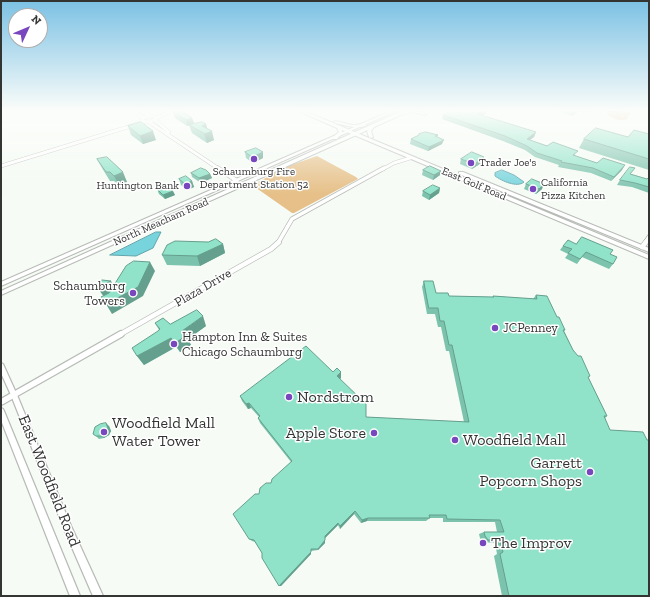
<!DOCTYPE html>
<html>
<head>
<meta charset="utf-8">
<style>
	body { margin:0 }
	#map { position:relative; width:650px; height:597px; overflow:hidden; background:#f6fbf5; font-family:"Zilla Slab",serif }
	canvas { display:block }
	.frame { position:absolute; inset:0; border:2px solid #333533; pointer-events:none }
	.north { position:absolute; left:8px; top:8px; width:40px; height:40px; box-sizing:border-box; background:#fff; border:1px solid #adaead; border-radius:50%; rotate:46deg; font-size:11px; font-weight:700; line-height:16px; text-align:center; color:#333533 }
	.north::after { content:''; display:block; margin:auto; width:14px; height:18px; background:#7847be; clip-path:polygon(50% 0,100% 100%,50% 72%,0 100%) }
</style>
</head>
<body>
<div id="map">
<canvas width="650" height="597"></canvas>
<div class="frame"></div>
<div class="north">N</div>
</div>
<script>
const ctx = document.querySelector('canvas').getContext('2d');
ctx.lineJoin = 'round';
function fill(path, color) { ctx.fillStyle = color; ctx.fill(path, 'evenodd'); }
function strokePath(path, color, width, dash) { ctx.strokeStyle = color; ctx.lineWidth = width; ctx.lineCap = dash ? 'butt' : 'round'; ctx.setLineDash(dash || []); ctx.stroke(path); }
function drawText(font, color, halo, rows, align = 'center') {
  ctx.font = font + ' "Zilla Slab",serif'; ctx.lineWidth = 3; ctx.setLineDash([]); ctx.textBaseline = 'middle'; ctx.strokeStyle = halo; ctx.fillStyle = color; for (const [text, x, y, turn = 0] of rows) {
    ctx.save(); ctx.translate(x, y); ctx.rotate((+turn || 0) * Math.PI / 180); ctx.textAlign = isNaN(turn) ? turn : align; if (halo) ctx.strokeText(text, 0, 0); ctx.fillText(text, 0, 0); ctx.restore();
  }
}
fill(new Path2D(`
	M608 110 631 112 627 119C620 122 612 118 607 114Z
	M317 156 356 177 358 179 294 213H292L252 185 291 165Z`), '#e6c088');
const water = new Path2D(`
	M502 170 514 175 524 182C517 188 502 181 495 176V173Z
	M156 232H161L153 248 136 256 110 255Z`);
fill(water, '#77d4dd');
strokePath(water, '#63a4aa', 1);
const minorFar3 = new Path2D(`
	M133 110 143 118
	M139 110 150 116
	M147 116H154L157 118 150 122 142 121V119Z
	M157 118 172 110
	M155 120 169 132
	M149 122 219 169
	M1 166 144 122
	M383 169 394 163 410 158`);
const minorFar2 = new Path2D(`
	M218 168 237 181
	M278 243 292 219 384 168
	M645 243 649 237`);
const minorFar1 = new Path2D(`
	M642 247 646 242
	M119 335 271 249 279 242`);
const minor = new Path2D(`
	M1 402 121 334`);
const tertiary = new Path2D(`
	M649 110V112L645 110Z
	M1 363 3 364 17 395 71 526 103 596H93L64 529 11 395 1 373Z
	M1 408 3 409 4 411 80 596H70L1 420Z`);
const secondary = new Path2D(`
	M393 110H398L1 286V282Z
	M404 110H414L427 114 425 115 412 112 403 114 1 295V291Z`);
const primary = new Path2D(`
	M296 110H302L649 255V259L342 130V133L337 139H333V137L339 132 337 128Z
	M336 121 352 125 365 124 367 125C357 130 345 125 335 123L334 122Z
	M372 125 375 126 371 131 373 137 371 138 369 137 367 131Z
	M459 172H463L649 248V252L459 174Z`);
strokePath(minorFar3, '#b7bbb6', 4);
strokePath(minorFar2, '#b7bbb6', 5);
strokePath(minorFar1, '#b7bbb6', 6);
strokePath(minor, '#b7bbb6', 8);
strokePath(tertiary, '#b7bbb6', 2.5);
strokePath(secondary, '#b7bbb6', 2);
strokePath(primary, '#b7bbb6', 2);
strokePath(minorFar3, '#fff', 3);
strokePath(minorFar2, '#fff', 3.5);
strokePath(minorFar1, '#fff', 4.5);
strokePath(minor, '#fff', 5.5);
fill(tertiary, '#fff');
fill(secondary, '#fff');
fill(primary, '#fff');
fill(new Path2D(`
	M452 110H487L486 113 482 116 536 132 534 137 530 140 576 155 575 156 597 163 622 170 611 181 591 173 558 167 559 165 535 157 525 150 503 141 442 119 443 115Z
	M555 110H589L586 113 579 111 572 116Z
	M173 112 192 118 194 123 206 124 207 129 214 140 207 143 192 133 189 125 187 126 175 118Z
	M128 126 156 140 143 144 131 135Z
	M419 134 438 135 437 137 442 144 428 151 410 144 411 139 419 136Z
	M649 134V170L579 148 584 139 628 137Z
	M245 152 263 158 253 163 246 158Z
	M97 159 127 182 119 185 114 181H110L102 168Z
	M461 159 483 162 472 169 460 164Z
	M423 170 441 171 440 175 433 180 422 175Z
	M191 173 210 174 212 178 201 183 192 177Z
	M631 174 647 179 649 177V193L632 187 617 185 620 180Z
	M179 179 192 181 194 187 187 190 181 185Z
	M526 184 542 189 536 194 524 189Z
	M440 188 439 193 429 200 422 196 423 191Z
	M157 189 175 195 165 199 159 194Z
	M223 244 225 253 200 266 167 265 162 255Z
	M576 244 610 254 613 264 609 269 582 257 577 264 565 258 568 254 560 250 563 246Z
	M424 281 436 293 449 296 492 297 493 296 533 299 536 295 557 317 565 330 564 331 573 350 588 377 607 416 605 418 649 596H502L494 556 497 554 495 543 483 542 480 538 479 534 484 532H497L495 522H443V518H430L426 521H367L361 523 354 514 340 529 338 525 325 538V543L318 550 311 551V554L281 586 262 553 255 542 252 541 249 539 259 494 271 483 291 462 260 423 258 418 259 417 251 408 248 409 242 401 240 396 333 372 341 378 340 379 366 417 464 422 449 351H446L441 327H438L435 314H427L422 287Z
	M155 323 170 324 206 326 188 339 191 345 180 352 176 347 144 365 137 356 159 330Z
	M109 426 111 431 109 435 104 438 99 439 96 436Z`), '#7cc3ad');
fill(new Path2D(`
	M485 110H487L486 113 477 119 478 114Z
	M576 110H580L572 116 574 111Z
	M192 118 194 123 187 126 186 120Z
	M206 124 208 133 212 131 214 140 207 143 202 126Z
	M153 131 156 140 143 144 140 136Z
	M536 132 534 137 525 143 527 139Z
	M444 140 442 144 428 151 429 147Z
	M263 152V158L253 163 252 157Z
	M484 157 483 162 472 169 474 164Z
	M625 165 622 170 611 181 614 177Z
	M441 171 440 175 433 180 434 175Z
	M123 172 127 182 119 185 114 176Z
	M210 174 212 178 201 183 199 178Z
	M192 181 194 187 187 190 185 184Z
	M544 184 542 189 536 194 539 189Z
	M440 188 439 193 429 200 430 195Z
	M173 191 175 195 165 199 163 195Z
	M223 244 225 253 200 266 197 256Z
	M150 262 155 271 143 296 112 314 106 304Z
	M111 281 117 291 104 297 97 287Z
	M203 316 206 326 188 339 191 345 180 352 175 343 182 331Z
	M171 338 176 347 144 365 137 356Z
	M341 372V378L337 381V376Z
	M249 403 251 408 248 409 246 404Z
	M106 423 109 426 111 431 109 435 104 438 101 436Z
	M355 511 354 514 340 529V526Z
	M368 518 367 521 361 523 362 520Z
	M338 523V525L325 538V536Z
	M325 540V543L318 550V549Z
	M311 549V554L281 586H279Z`), '#659f8d');
const building = new Path2D(`
	M179 110H180L192 118 186 120 173 112Z
	M452 110H485L478 114 536 132 527 139 547 146 553 142 578 151 573 155 597 163 603 158 625 165 614 177 593 168 561 162 562 161 537 153 527 146 505 136 443 115Z
	M141 122 153 131 140 136 128 126Z
	M202 122 206 124 202 126 212 131 205 134 189 125Z
	M596 128 628 137 634 130 649 134V159L584 139Z
	M426 132 438 135 435 136 444 140 429 147 411 139 419 135V134Z
	M256 148 263 152 252 157 245 152Z
	M472 152 484 157 474 164 461 159Z
	M107 157 123 172 114 176 110 172H106L97 159Z
	M430 166 441 171 434 175 423 170Z
	M630 167 635 168 630 174 647 179 649 177V187L635 183 620 180Z
	M201 168 206 170 210 174 199 178 191 173Z
	M186 176 192 181 185 184 179 179Z
	M532 179 544 184 539 189 526 184Z
	M165 185 173 191 163 195 157 189Z
	M433 185 440 188 430 195 423 191Z
	M582 237 613 250 610 254 617 257 613 264 586 252 580 259 568 253 572 249 563 246 568 240 576 244Z
	M216 239 223 244 197 256 162 255 167 245 175 241 208 242Z
	M134 261 150 262 138 287 106 304 101 297 109 293 126 266Z
	M102 280 111 281 97 287Z
	M424 281H433L436 293H448L449 296 494 297 493 296 537 299 536 295 547 296 557 317H559L565 330H563L573 350 578 356H581L590 376 588 377 607 416H604L610 430 643 432 647 440H649V596H509L500 554 503 552 500 541 488 540 485 536 484 532H504L500 520 447 519 446 515H429L430 518H368L362 520 355 511 340 526 338 523 325 536V540L318 549H311V552L279 586 262 558V553L254 540 249 539 233 514 255 494H259L260 488 266 483H271L272 479 292 461 258 418 260 416 249 403 246 404 240 396 306 346 333 372 337 368 341 372 337 376 366 404V417L469 422 452 345H449L444 321H440L438 308H429Z
	M197 310 203 316 182 331 186 336 175 343 171 338 137 356 132 348 158 331 160 329 155 323 163 318 170 324Z
	M106 423 108 428 106 433 101 436H96L93 434 95 427 100 424Z`);
fill(building, '#90e3c9');
strokePath(building, '#659f8d', 1);
const sky = ctx.createLinearGradient(0, 0, 0, 194);
sky.addColorStop(0, '#7bc1e4');
sky.addColorStop(0.57, '#fbfdfa');
sky.addColorStop(1, '#fbfdfa00');
ctx.fillStyle = sky;
ctx.fillRect(0, 0, 650, 194);
for (const [x, y, r, color] of [
	[254,159,4,"#7847be"],
	[471,163,4,"#7847be"],
	[187,186,4,"#7847be"],
	[533,189,4,"#7847be"],
	[133,293,4,"#7847be"],
	[495,328,4,"#7847be"],
	[174,344,4,"#7847be"],
	[289,397,4,"#7847be"],
	[104,432,4,"#7847be"],
	[374,433,4,"#7847be"],
	[455,440,4,"#7847be"],
	[590,472,4,"#7847be"],
	[483,543,4,"#7847be"]
]) { const dot = new Path2D(); dot.arc(x, y, r, 0, 2 * Math.PI); ctx.fillStyle = color; ctx.fill(dot); strokePath(dot, '#fff', 1.5); }
drawText('11px', '#333533', '#fff', [
	["Trader Joe's",479,163],
	["Schaumburg Fire",254,172,"center"],
	["Department Station 52",254,185,"center"],
	["California",541,183],
	["Pizza Kitchen",541,196],
	["Huntington Bank",179,186,"right"]
], 'left');
drawText('11px', '#333533', '#fff', [
	["East Golf Road",474,184,23],
	["North Meacham Road",161,222,-24]
]);
drawText('13px', '#333533', '#fff', [
	["Schaumburg",125,286,"right"],
	["Towers",125,301,"right"],
	["JCPenney",503,328],
	["Hampton Inn & Suites",182,337],
	["Chicago Schaumburg",182,352]
], 'left');
drawText('13px', '#333533', '#fff', [
	["Plaza Drive",203,288,-30]
]);
drawText('16px', '#333533', '#fff', [
	["Nordstrom",297,397],
	["Woodfield Mall",112,423],
	["Water Tower",112,441],
	["Apple Store",366,433,"right"],
	["Woodfield Mall",463,440],
	["Garrett",582,463,"right"],
	["Popcorn Shops",582,481,"right"],
	["The Improv",491,543]
], 'left');
drawText('16px', '#333533', '#fff', [
	["East Woodfield Road",49,481,68]
]);
</script>
</body>
</html>
